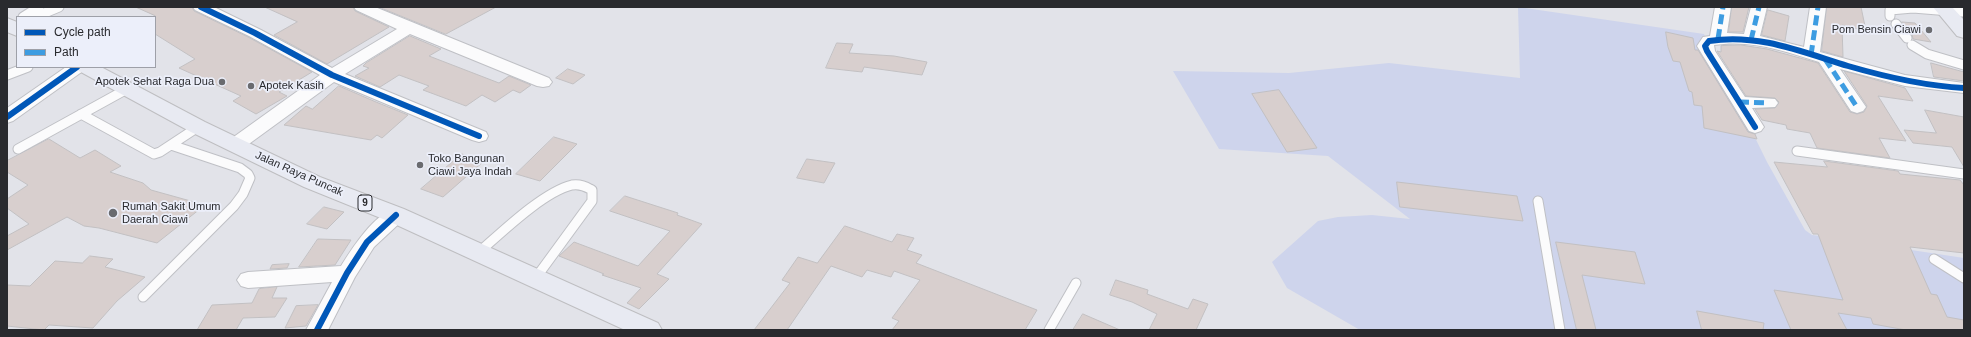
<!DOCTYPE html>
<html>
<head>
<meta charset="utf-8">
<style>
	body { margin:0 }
	#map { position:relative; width:1971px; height:337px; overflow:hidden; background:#e2e3e9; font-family:Arial,sans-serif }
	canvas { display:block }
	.frame { position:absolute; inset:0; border:8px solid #292a2e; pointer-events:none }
	.legend { position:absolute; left:16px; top:16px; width:140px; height:52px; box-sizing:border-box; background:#eceffa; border:1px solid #9ea0a8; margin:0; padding:5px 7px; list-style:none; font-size:12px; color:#292a2e }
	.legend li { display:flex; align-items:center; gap:8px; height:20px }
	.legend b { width:20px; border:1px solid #9ea0a8 }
</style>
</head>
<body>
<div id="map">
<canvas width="1971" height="337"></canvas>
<div class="frame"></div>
<ul class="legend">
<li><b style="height:5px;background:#0057b8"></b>Cycle path</li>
<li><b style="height:5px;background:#3d9ce1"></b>Path</li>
</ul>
</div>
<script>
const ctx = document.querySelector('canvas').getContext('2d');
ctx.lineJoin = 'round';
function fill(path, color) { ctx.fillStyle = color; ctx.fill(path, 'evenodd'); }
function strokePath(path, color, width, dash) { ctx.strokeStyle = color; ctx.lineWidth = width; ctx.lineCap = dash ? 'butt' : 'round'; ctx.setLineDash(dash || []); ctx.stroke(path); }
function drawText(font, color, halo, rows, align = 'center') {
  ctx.font = font + ' Arial,sans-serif'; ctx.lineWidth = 3.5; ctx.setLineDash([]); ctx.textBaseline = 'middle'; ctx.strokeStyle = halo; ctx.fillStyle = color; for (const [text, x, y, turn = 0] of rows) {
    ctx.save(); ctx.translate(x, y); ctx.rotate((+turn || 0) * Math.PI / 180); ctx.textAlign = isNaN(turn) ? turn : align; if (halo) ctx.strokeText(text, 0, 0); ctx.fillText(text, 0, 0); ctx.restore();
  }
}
fill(new Path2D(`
	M1518 7 1704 34 1767 162 1805 230 1812 235 1889 244 1898 248 1964 258V330H1360L1287 288 1272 262 1318 221 1338 217 1372 215 1410 219 1328 156 1219 149 1173 71 1289 73 1389 63 1520 78Z`), '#ced4ec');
const building = new Path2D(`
	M136 7H192L194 11 248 37 312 72 279 92 287 96 256 114 233 101 241 96 179 68 195 59 155 34V16Z
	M265 7H353L355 11 389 27 327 64 274 35 297 22Z
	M379 7H496L446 34Z
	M1732 7H1749L1743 32H1729Z
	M1827 7H1861L1866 31 1842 25 1843 57 1822 51Z
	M1768 10 1789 16 1785 41 1762 35Z
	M1902 22 1915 23 1931 42 1913 39 1912 34Z
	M1666 32 1693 38 1695 50H1698L1748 132 1755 134 1757 139 1704 128 1702 106 1694 105 1692 92 1689 91 1680 62 1673 61 1668 47Z
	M410 36 441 49 429 56 499 83 509 76 531 85 520 93 513 90 495 102 482 95 466 106 423 90 429 86 399 75 380 87 355 76 369 68 363 66 366 63Z
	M837 43 853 44 849 53 894 56 927 62 922 75 864 67 862 72 826 68Z
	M1741 45 1767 49 1818 63 1850 112 1857 114 1864 112 1867 106 1844 71 1905 88 1913 101 1878 96 1906 141 1879 138 1890 158 1817 148 1810 133 1787 129 1786 125 1762 120 1755 109 1775 108 1779 102 1775 98 1746 96 1717 51 1721 52V46Z
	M1931 63 1964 72V81L1934 77Z
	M568 69 585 75 573 84 556 78Z
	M339 86 376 102 408 115 382 138 377 135 371 140 284 125 306 106 312 109Z
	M1279 90 1317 148 1287 152 1252 94Z
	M1925 110 1964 117V167L1952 147 1913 143 1904 130 1936 133Z
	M554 137 577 144 540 181 516 174Z
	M49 139 80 158 95 150 121 166 110 172 143 183 151 190 205 205 157 243 99 228 84 226 67 217 7 250V236L29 224 7 208V199L28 185 7 172V161Z
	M462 154 484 161 443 197 421 189Z
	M807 159 835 163 824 183 797 178Z
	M1824 161 1898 171 1900 174 1960 180 1964 185V253L1910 247 1931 294 1937 295 1947 317 1964 320V330H1906L1873 324 1871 318 1838 313 1847 330H1791L1774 290 1843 300 1818 234H1813L1774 162 1827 167Z
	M1397 182 1517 196 1523 221 1400 207Z
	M625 196 678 213 677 215 702 224 657 274 669 279 639 309 627 303 641 288 602 275 604 274 559 256 574 242 638 266 670 231 610 211Z
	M324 207 344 212 327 229 307 224Z
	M845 226 892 242 897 234 914 238 907 250 922 255 916 263 1037 310 1025 330H892L899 321 892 318 920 280 894 271 891 277 867 270 862 277 831 266 787 330H754L790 283 782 280 798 257 817 263Z
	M318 239 351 240 335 265 299 267Z
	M1556 242 1635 252 1645 284 1582 275 1596 330H1577Z
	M90 256 113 259 105 267 145 277 117 301 93 328 49 325 44 330 7 326V285L30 286 55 261 82 263Z
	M289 264 287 268 270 269 272 265Z
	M1116 280 1148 290 1147 294 1188 309 1193 299 1208 304 1196 330H1149L1157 314 1132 302 1110 295Z
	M277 287 272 298H287L275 317 243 318 236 330H197L212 305 252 303 259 289Z
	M318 305 306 326 285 328 296 306Z
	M1697 311 1764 323 1763 330H1702Z
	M1083 314 1120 330H1073Z`);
fill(building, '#d8cfce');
strokePath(building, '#c2c0c2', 1);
const service = new Path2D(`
	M1890 16V10L1913 8 1962 12
	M23 17 39 7
	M35 17 59 7
	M1896 24 1907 38
	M1912 45 1927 54 1964 65
	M7 75 28 67
	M81 114 154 154 160 152 198 127
	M18 149 127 89
	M1797 151 1964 174
	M1538 201 1560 330
	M478 253C501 233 543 192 572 185 578 184 585 186 590 189L592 190V201L535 279
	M1934 259 1964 278
	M143 297 234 206 243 194 250 178 248 174 240 168 171 145
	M1049 330 1076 283`);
const minor = new Path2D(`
	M193 7H214L261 30 332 68 397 29 356 10 354 7H375L549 78 552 82 549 86 543 87 537 86 410 34 345 74 486 132 488 136 486 140 479 142 472 140 334 82 242 149 235 151 228 149 226 145 228 141 320 75 249 36 195 10Z
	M1715 7H1731L1727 33 1744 34 1751 7H1767L1760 36 1804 47 1810 7H1826L1820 52 1905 75 1964 83V93L1905 86 1840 69 1866 107 1863 111 1857 113 1851 111 1819 62C1785 51 1750 39 1714 45L1715 51 1745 97 1775 99 1778 103 1775 107 1752 108 1764 127 1761 131 1755 133 1749 131 1697 46 1703 37 1710 36Z
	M66 67H86L83 71 13 121 7 123V108Z
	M396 208 403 210 406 215 403 220 374 247 355 277 328 330H306L332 282 248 288 241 286 237 280 241 274 248 272 341 266C353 247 374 214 396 208Z`);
const trunk = new Path2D(`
	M1933 7H1952L1964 20V38L1957 36Z
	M7 18 17 22V36L7 32Z
	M76 67H101L205 122 320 177 404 209 658 323 662 330H625L388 221 304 187 191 132 79 71Z`);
strokePath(service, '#bfc0c5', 11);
strokePath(minor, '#bfc0c5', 2);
strokePath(trunk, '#bebec1', 2);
strokePath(service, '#fbfbfc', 9);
fill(minor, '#fbfbfc');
fill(trunk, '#e8eaf2');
strokePath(new Path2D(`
	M1718 39 1723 7
	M1751 40 1759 7
	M1811 55 1818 7
	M1825 59 1857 107
	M1739 102 1769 103`), '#3d9ce1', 5, [10, 5]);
strokePath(new Path2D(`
	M201 7 255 33 332 75 479 136
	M7 117 77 67
	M1755 127 1707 51 1705 46 1709 41C1758 33 1802 52 1848 66 1886 77 1924 86 1964 88
	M317 330 347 273 367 242 396 215`), '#0057b8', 6);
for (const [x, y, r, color] of [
	[1929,30,4,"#6a6b6f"],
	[222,82,4,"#6a6b6f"],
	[251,86,4,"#6a6b6f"],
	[420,165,4,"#6a6b6f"],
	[113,213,5,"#6a6b6f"]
]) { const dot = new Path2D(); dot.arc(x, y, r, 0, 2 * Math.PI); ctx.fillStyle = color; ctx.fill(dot); strokePath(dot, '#eceffa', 1.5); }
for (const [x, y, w] of [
	[365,203,14]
]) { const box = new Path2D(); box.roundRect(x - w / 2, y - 8, w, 16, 3); ctx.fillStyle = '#eceffa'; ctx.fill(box); strokePath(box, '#292a2e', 1); }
drawText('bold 10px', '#292a2e', null, [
	["9",365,203]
]);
drawText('11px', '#292a2e', '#eceffa', [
	["Pom Bensin Ciawi",1921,30,"right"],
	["Apotek Sehat Raga Dua",214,82,"right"],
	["Apotek Kasih",259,86],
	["Toko Bangunan",428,159],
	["Ciawi Jaya Indah",428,172],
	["Rumah Sakit Umum",122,207],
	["Daerah Ciawi",122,220]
], 'left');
drawText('11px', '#292a2e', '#eceffa', [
	["Jalan Raya Puncak",299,174,24]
]);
</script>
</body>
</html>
